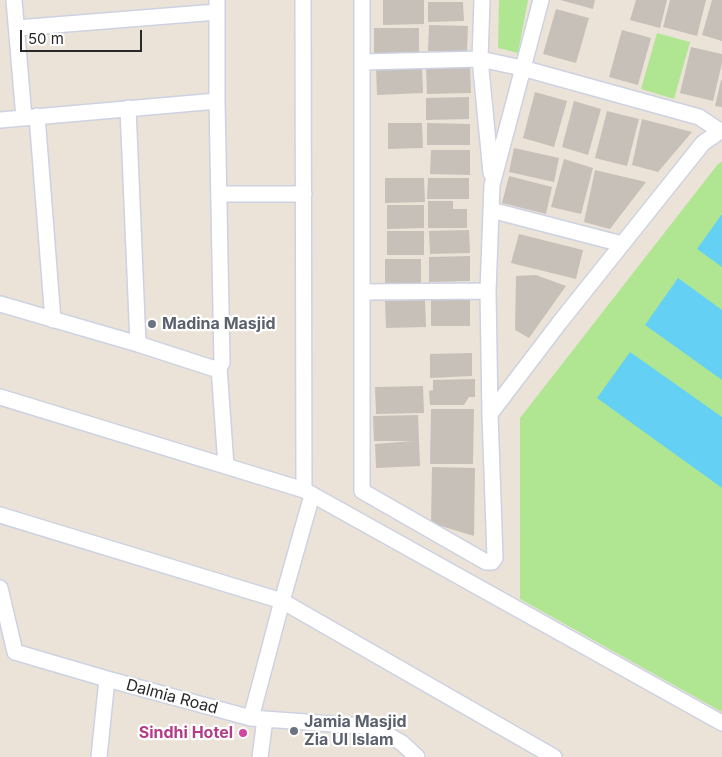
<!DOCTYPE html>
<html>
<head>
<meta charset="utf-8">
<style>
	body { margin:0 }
	#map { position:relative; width:722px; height:757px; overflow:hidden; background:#ebe3d8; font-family:Inter,sans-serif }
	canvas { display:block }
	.scale { position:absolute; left:20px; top:30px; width:122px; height:22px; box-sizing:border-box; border:2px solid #282828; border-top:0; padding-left:6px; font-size:15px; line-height:18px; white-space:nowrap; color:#282828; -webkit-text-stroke:4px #fff; paint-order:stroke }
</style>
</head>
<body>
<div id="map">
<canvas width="722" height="757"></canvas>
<div class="scale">50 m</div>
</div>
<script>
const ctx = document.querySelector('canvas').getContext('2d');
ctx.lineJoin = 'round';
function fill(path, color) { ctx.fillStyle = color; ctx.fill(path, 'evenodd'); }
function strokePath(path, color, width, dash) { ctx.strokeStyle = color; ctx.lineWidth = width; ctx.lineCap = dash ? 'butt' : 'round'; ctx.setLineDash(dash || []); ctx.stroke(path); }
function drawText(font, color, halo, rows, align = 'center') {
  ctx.font = font + ' Inter,sans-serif'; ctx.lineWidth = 4.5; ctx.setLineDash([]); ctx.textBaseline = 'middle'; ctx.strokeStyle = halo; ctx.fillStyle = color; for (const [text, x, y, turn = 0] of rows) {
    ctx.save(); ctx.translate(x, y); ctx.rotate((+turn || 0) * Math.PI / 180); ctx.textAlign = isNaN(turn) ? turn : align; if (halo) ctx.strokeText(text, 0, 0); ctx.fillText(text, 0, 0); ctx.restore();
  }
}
fill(new Path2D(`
	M499 0H528L518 53 498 48Z
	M657 33 690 42 674 99 641 89Z
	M722 162V712L520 599V418L718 164Z`), '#b0e691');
fill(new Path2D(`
	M722 214V267L697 249Z
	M678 278 722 310V380L645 325Z
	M630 352 722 417V488L597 398Z`), '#64d1f4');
fill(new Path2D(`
	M383 0H424V24L383 25Z
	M560 0H595L593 9Z
	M636 0H667L660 28 630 20Z
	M670 0H706L697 36 663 27Z
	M712 0H722V41L702 35Z
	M428 2H463L464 21 428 22Z
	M556 9 589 18 576 63 543 54Z
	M429 25 468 26 467 51H428Z
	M374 28H419V53L374 54Z
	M622 30 651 38 638 85 609 77Z
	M691 47 722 54V63L713 101 680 93Z
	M470 65 471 93 427 94 426 67Z
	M422 66 423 93 377 95 376 68Z
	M721 80H722V107L715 106Z
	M535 92 567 101 554 147 523 138Z
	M469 97V119L426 120V98Z
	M574 101 601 109 588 155 562 147Z
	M607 111 639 119 627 166 595 158Z
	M642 119 692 132 658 172 632 165Z
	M388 123H422L423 148 388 149Z
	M427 123 470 124V145H427Z
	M514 148 559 158 554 182 509 172Z
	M431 150H470V175L430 174Z
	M564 159 593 168 581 214 551 207Z
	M595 170 646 182 610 229 584 222Z
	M509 176 552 187 546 214 502 203Z
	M385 178H424L425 202 385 203Z
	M428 178H469V199H427Z
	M428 201H453V209H467V228H428Z
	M387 205H424V228L387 229Z
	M469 230 470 253 430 254 429 231Z
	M387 231H424V255H387Z
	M519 234 583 250 576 279 511 263Z
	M470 256V281L429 282V257Z
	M385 259H421V284H385Z
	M536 275 566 286 529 338 515 330 516 276Z
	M425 300 426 327 386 328 385 301Z
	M431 300H470V326H431Z
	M472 353V376L430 378V354Z
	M475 379V397H469L464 405H430L429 391 433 390V380Z
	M423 386 424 413 376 414 375 387Z
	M431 409H474L473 464H430Z
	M418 415 420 466 376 468 375 444 413 441H374L373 416Z
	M432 467 475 468 474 536 431 523Z`), '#c6c0b8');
const minor = new Path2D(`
	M14 0 24 118
	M217 0V101L222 363 219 367 226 466
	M303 0 304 490
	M362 0V491L486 562H492L495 558 490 414 488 291 492 185 541 0
	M482 0 480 59 491 173
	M17 28 217 12
	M363 62 480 59 522 68 699 117 720 131
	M128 108 138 344
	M37 116 53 320
	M0 120 217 101
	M219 194H304
	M491 210 622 244
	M363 292 488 291
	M0 304 138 344 212 368 219 367
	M0 397 304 490 722 723
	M490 414 560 322 703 143 722 130
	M0 515 282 601 554 757
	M0 588 15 652 107 679 251 718 374 727 402 743 417 757
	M251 718 282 601 312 495
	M99 757 107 679
	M260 757 265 719`);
strokePath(minor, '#cdd2e2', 18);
strokePath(minor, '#fff', 15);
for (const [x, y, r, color] of [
	[152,324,5,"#6b7280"],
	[294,731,5,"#6b7280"],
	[243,733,5,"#d1479c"]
]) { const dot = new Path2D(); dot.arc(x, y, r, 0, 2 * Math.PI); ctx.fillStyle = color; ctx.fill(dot); strokePath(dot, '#fff', 2); }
drawText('bold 16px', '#5b616d', '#fff', [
	["Madina Masjid",162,324],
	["Jamia Masjid",304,722],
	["Zia Ul Islam",304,740]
], 'left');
drawText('16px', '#282828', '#fff', [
	["Dalmia Road",172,697,15]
]);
drawText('bold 16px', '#b23c85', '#fff', [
	["Sindhi Hotel",233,733]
], 'right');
</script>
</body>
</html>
